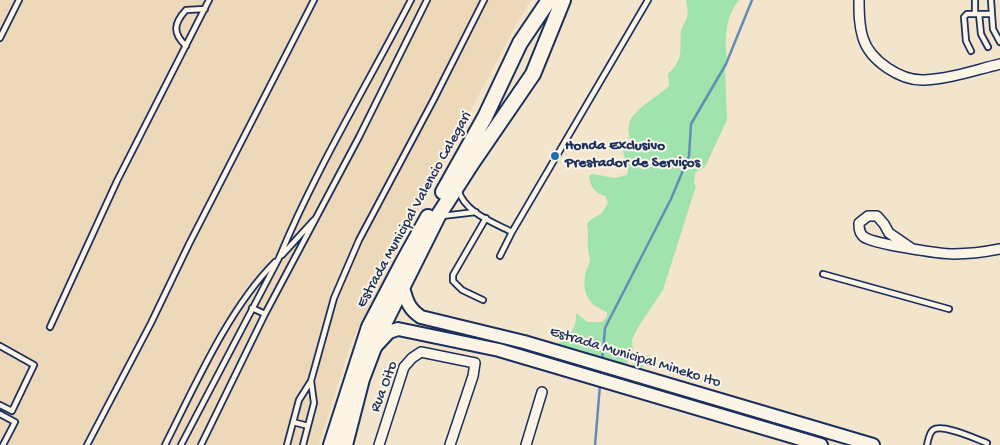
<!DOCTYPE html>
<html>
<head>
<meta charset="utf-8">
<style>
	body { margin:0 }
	canvas { display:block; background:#f3e4cc }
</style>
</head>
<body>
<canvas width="1000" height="445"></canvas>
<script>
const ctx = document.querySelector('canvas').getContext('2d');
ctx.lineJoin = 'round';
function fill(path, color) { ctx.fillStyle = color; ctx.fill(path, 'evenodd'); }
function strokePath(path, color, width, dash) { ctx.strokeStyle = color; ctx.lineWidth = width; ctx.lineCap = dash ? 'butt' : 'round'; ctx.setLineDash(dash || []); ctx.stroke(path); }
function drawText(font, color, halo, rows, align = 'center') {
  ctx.font = font + ' "Gochi Hand",sans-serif'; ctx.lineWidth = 4; ctx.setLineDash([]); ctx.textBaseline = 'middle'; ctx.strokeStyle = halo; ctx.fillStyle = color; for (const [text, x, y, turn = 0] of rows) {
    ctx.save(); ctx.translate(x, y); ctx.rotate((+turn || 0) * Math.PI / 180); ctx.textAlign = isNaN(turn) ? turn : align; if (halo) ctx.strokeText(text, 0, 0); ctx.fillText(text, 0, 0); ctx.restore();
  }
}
fill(new Path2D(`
	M0 0H531L518 21 411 223 350 345 319 445H0Z`), '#edd9ba');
fill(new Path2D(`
	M686 0H739C728 12 725 33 726 49 726 55 728 59 725 65L727 120 705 167 695 173 694 184 696 186 663 290 637 329 632 340 633 350 626 366 630 367 643 357 649 355 651 357 631 379 549 349C563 341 578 332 576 313L588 322H602L607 317V312C589 305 582 294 585 275 586 270 589 265 590 260 590 256 588 252 588 248 587 240 589 232 587 224L590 220 602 213 608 203 605 196C595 193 590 187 589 176L592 174 615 178 627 175 628 170 623 151 630 142C629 135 627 127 630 121 634 110 659 95 669 86L668 74C685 57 679 52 681 30 682 26 684 24 686 20 689 14 687 6 686 0Z`), '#a0e3ae');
strokePath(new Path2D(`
	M602 362 605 328 671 199 689 156 691 124 726 64 752 0
	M595 445 600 385`), '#628eb6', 2.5);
const lane = new Path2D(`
	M975 0V14
	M991 0 993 29 1000 42
	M979 14 981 34 988 47
	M0 38 19 0
	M186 46C172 33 174 23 186 10L205 9
	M971 51 966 41 964 17 967 14H991
	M458 189C464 212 492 222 512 232
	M442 216 476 212
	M282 255 314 220
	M500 256 512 232 648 0
	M823 274 949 309
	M483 300 462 290 453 281V275L486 218
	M252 308 265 314
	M50 327 117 181 209 0
	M0 346 34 365 12 411 0 405
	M0 414 15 422 3 445
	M293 422 308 426
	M87 445 151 323 189 244 314 0
	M165 445C195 386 228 309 275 262
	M181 445 279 258C316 169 367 85 411 0
	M201 445 265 314 359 137 427 0
	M287 445 299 400 311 381 334 298 359 240 434 99 484 0
	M303 445 314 403 311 381
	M927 445C928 441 929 433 933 430 942 423 976 439 987 443`);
const street = new Path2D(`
	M859 0C859 13 859 26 863 38 870 61 901 81 924 80 950 79 975 70 1000 64
	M911 248 889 233 884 224 877 216H868L859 223C859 228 859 233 864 237 874 244 940 254 954 254 970 254 985 252 1000 249
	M379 445 404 367 412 358 421 352 475 363 473 376 450 445
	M526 445 542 392`);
const secondary = new Path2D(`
	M403 288C407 302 409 309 421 317L524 342 873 445
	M376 346 389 332 398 329 499 350 821 445`);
const primary = new Path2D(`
	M443 192 485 117 520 43 549 0
	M331 445 369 327 402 264 428 217
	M345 445 362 379 373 350 386 320 438 216 472 163 533 74 563 0`);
strokePath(lane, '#1b2f5e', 8);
strokePath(street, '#1b2f5e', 12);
strokePath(secondary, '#1b2f5e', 16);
strokePath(primary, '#1b2f5e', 18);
strokePath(lane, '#fcf5e5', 4.5);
strokePath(street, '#fcf5e5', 9);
strokePath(secondary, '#fcf5e5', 12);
strokePath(primary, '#fcf5e5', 14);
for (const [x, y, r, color] of [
	[555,156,5,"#1f6fb2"]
]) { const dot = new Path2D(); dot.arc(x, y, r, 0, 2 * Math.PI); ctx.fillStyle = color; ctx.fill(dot); strokePath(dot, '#fcf5e5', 2); }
drawText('bold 15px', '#1b2f5e', '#fcf5e5', [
	["Honda Exclusivo",565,147],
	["Prestador de Serviços",565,164]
], 'left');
drawText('15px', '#1b2f5e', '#fcf5e5', [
	["Estrada Municipal Valencio Calegari",415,210,-61],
	["Estrada Municipal Mineko Ito",635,358,17],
	["Rua Oito",385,387,-69]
]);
</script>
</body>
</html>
